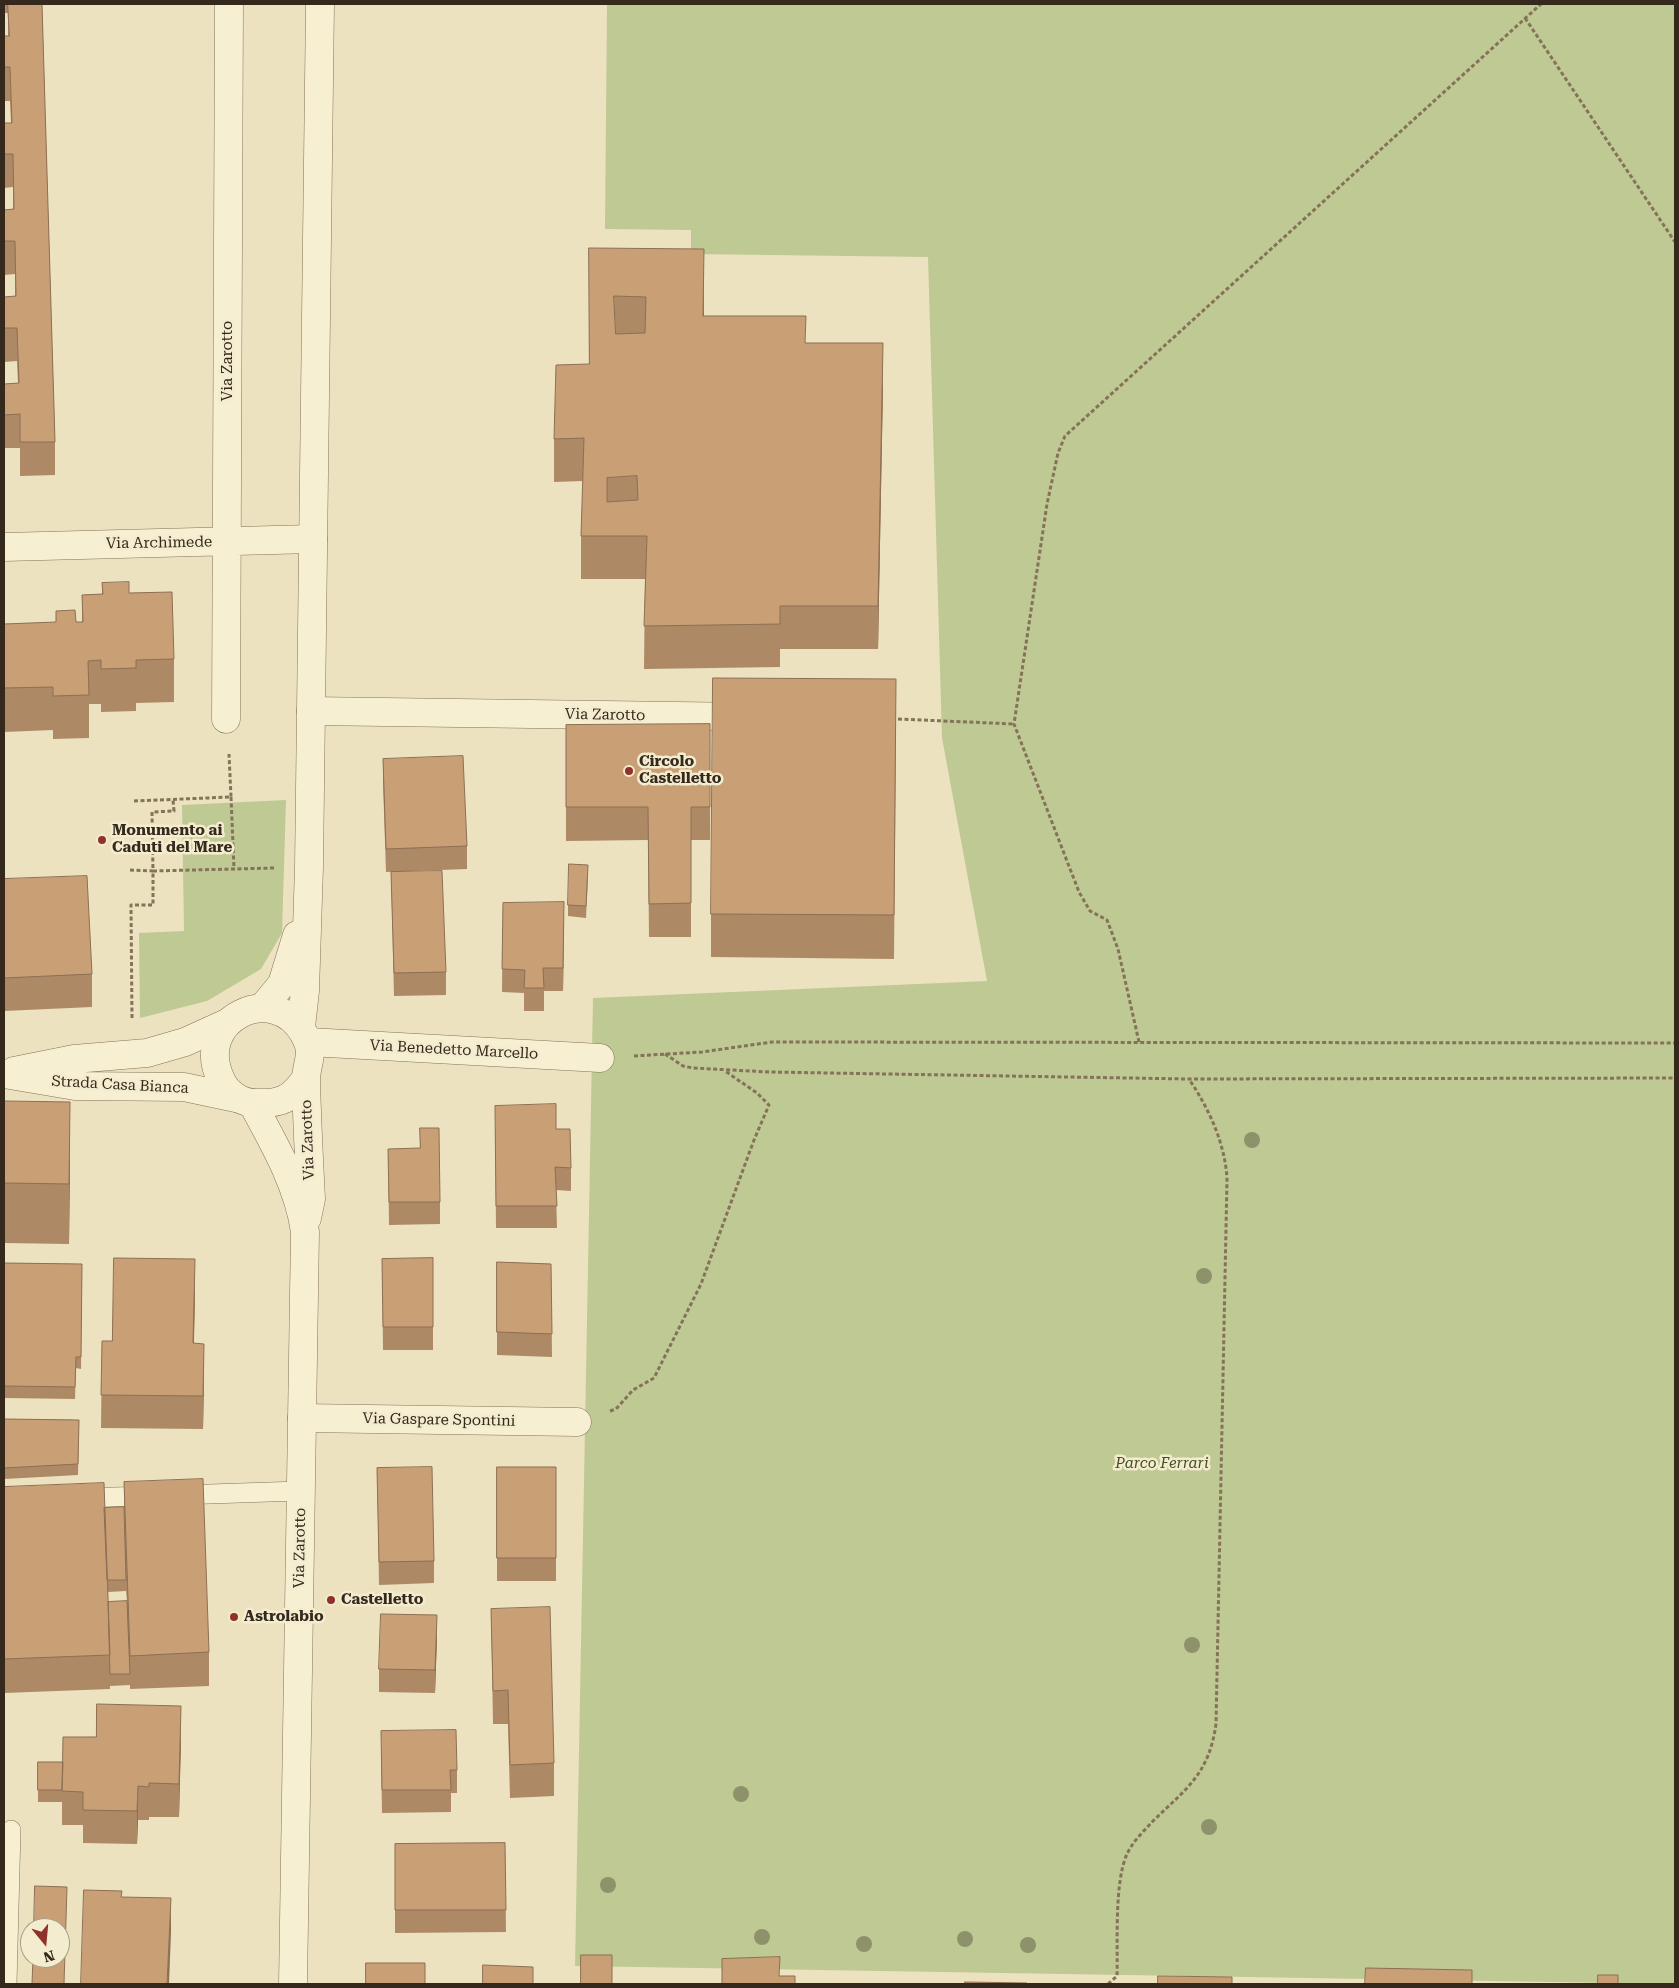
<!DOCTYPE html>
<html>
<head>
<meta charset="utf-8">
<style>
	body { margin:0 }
	#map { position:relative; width:1679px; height:1988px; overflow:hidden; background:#ece2c0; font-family:"Roboto Serif",serif }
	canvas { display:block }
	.frame { position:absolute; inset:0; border:5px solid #34291c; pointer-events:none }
	.north { position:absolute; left:20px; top:1918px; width:50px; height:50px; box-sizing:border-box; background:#f4eccf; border:1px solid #a79e87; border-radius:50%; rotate:163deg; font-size:14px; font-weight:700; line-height:20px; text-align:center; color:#34291c }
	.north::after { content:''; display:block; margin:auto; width:18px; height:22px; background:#91312b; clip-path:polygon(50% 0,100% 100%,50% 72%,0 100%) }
</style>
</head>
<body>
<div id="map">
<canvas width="1679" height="1988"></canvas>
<div class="frame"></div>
<div class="north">N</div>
</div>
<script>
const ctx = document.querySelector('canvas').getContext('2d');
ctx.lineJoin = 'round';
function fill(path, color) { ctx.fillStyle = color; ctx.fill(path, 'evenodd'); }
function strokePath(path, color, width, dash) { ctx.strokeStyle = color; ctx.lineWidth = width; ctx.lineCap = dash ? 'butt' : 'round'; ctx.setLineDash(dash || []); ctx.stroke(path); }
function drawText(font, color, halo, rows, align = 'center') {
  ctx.font = font + ' "Roboto Serif",serif'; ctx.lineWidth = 5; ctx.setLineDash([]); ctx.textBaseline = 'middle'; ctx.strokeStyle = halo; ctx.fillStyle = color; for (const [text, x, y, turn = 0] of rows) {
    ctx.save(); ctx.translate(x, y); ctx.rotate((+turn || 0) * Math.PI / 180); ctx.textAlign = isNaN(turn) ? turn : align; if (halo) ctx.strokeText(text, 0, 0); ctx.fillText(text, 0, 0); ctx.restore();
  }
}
fill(new Path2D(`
	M607 4H1675V1984L575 1966 593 998 987 981 942 738 928 257 691 254V230L605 229Z
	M286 800 282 933 261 969 207 1001 140 1018 139 933 184 931 182 805Z`), '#bfc994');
const service = new Path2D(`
	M179 1495 300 1491
	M79 1498 149 1496
	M7 1984 11 1830`);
const minor = new Path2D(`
	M4 547 313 539
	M311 711 750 717
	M226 719 229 4
	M309 1042 600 1058
	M14 1071 74 1059 147 1053 185 1042 227 1023
	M4 1074 75 1086 184 1087 236 1098
	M302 1418 577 1422`);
const tertiary = new Path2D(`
	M262 1008 282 984 297 935
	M301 1027 305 991 309 867 320 4
	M306 1078C292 1099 281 1104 256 1103 242 1103 228 1094 222 1082 190 1019 275 980 304 1034 316 1055 306 1061 306 1081 307 1121 309 1160 311 1199L307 1218
	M252 1103C274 1143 299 1187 305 1232L293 1984`);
strokePath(service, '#847358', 20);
strokePath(minor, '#847358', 29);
strokePath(tertiary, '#847358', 29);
strokePath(new Path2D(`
	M1525 18 1675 242
	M898 719 1014 724
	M231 797 234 868
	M134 801 231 797 229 754
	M130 870 153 871 152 812 174 811 173 800
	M132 1018 131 905H153V871L274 868
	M1139 1042 1118 949 1107 920 1090 911 1079 892 1014 724 1047 504 1058 453 1065 436 1541 4
	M665 1054 683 1066 693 1068 769 1072 1188 1079 1675 1078
	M634 1056 702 1052 772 1042 1675 1043
	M610 1411 616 1409 633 1390 654 1378 701 1284 754 1140 769 1105 757 1093 725 1071
	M1108 1984 1117 1976C1118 1943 1114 1883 1127 1854 1133 1841 1144 1831 1153 1821 1187 1788 1209 1774 1216 1724L1227 1179C1225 1143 1209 1109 1189 1079`), '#847358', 3, [4, 2.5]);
strokePath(service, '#f7efd2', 19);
strokePath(minor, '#f7efd2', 28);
strokePath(tertiary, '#f7efd2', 28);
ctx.fillStyle = '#8e926a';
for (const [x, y] of [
	[1252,1140],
	[1204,1276],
	[1192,1645],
	[741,1794],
	[1209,1827],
	[608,1885],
	[762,1937],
	[965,1939],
	[864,1944],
	[1028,1945]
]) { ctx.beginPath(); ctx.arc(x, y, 8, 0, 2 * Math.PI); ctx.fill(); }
fill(new Path2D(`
	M4 4H42L55 442V475L20 476V448H4V384L18 383 17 361 4 362V297L15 296V274L4 275V210L13 209V187L4 188V123H11L10 101H4V36H8V13H4Z
	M589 248 704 292V316L806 343 883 386 878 649H780V667L644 669 645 579H581V536L583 481 554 482V439L589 364Z
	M102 583 129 593 174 659V702L136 703V711L101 712V704H89V738L53 739V730L4 732V624L82 622V595L102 594Z
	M896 722 894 959 711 957V914Z
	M710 724V840H691V937H649L648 840 566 841V725Z
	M383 759 467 846V869L386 872 383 782Z
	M391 872 446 972V995L394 996Z
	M588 877 586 918 568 916V905Z
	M4 879 92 974V1007L4 1011Z
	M503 903 564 925 563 991H544V1011H524V993L502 992Z
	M4 1101 70 1162 69 1244 4 1243Z
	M495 1129H556L571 1168V1191L556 1190 557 1228H496Z
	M388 1149 440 1202V1224L389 1225Z
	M433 1258V1350H383L382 1259Z
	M497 1262 551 1264 552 1357 497 1355Z
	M4 1263 82 1264 81 1369 76 1368 75 1399 4 1398Z
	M195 1292 194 1343 204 1377 203 1429 101 1428 102 1341H112Z
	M4 1419 79 1420 78 1475 4 1479Z
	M497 1467H556V1581H497Z
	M377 1468 434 1561V1583L379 1585Z
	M124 1482 209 1652V1686L130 1689V1685L110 1686V1689L4 1693V1487L104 1508 124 1507ZM126 1591 127 1601 108 1602V1592Z
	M491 1609 554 1763V1796L510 1798 508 1724H493Z
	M437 1638 435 1693 379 1692V1669Z
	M181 1739 179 1817H149V1820H138L137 1844 83 1843V1825H62V1802H38V1762H63Z
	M381 1754 457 1770V1793H451V1812L382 1813Z
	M505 1843 506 1932 395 1933V1844Z`), '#ad8965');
fill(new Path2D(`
	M704 249V292L703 359V316Z
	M883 343V386L878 649V606Z
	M564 902V925L563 991V968Z
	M70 1102V1162L69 1244V1184Z
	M195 1259V1292L193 1377V1343Z
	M204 1344V1377L203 1429V1396Z
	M437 1615V1638L435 1693V1670Z
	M181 1706V1739L179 1817V1784Z
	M138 1786V1820L137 1844V1811Z
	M171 1898V1932L169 1984H167Z`), '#8d6f53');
const building = new Path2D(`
	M8 4H42L55 442H20V414L4 415V384L19 383 17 328H4V297L16 296 15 241H4V210L14 209 13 154H4V123H12L10 67H4V36H9Z
	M589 248 704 249 703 316H806L805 343H883L878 606H780V624L644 626 647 536H581L584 438 554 439 556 365 589 364ZM614 296 646 297 645 333 616 334ZM637 476 638 500 607 502V478Z
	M129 582V593L172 592 174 659 136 660V668L101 669V660L88 661 89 695 53 696V687L4 688V624L56 622V611L75 610 76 622H83L82 595 103 594 102 583Z
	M713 678 896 679 894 915 711 914Z
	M710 724V807H691V903L649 904 648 807H566V725Z
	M463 756 467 846 386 849 383 759Z
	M569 864 588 865 586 906 568 905Z
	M442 871 446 972 394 973 391 872Z
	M87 876 92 974 4 978V879Z
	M564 902 563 968H543L544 988H524L525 970 502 969 503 903Z
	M4 1101 70 1102 69 1184 4 1183Z
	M556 1104V1129H570L571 1168 555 1167 557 1206H496L495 1106Z
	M420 1128H439L440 1202H389L388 1149 420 1148Z
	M114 1258 195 1259 193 1343 204 1344 203 1396 101 1395 102 1341H112Z
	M433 1258V1327H383L382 1259Z
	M497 1262 551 1264 552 1334 497 1332Z
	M4 1263 82 1264 81 1357H76L75 1387 4 1386Z
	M4 1419 79 1420 78 1464 4 1468Z
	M432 1467 434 1561 379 1562 377 1468Z
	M497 1467H556V1558H497Z
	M203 1479 209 1652 130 1656 124 1482Z
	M104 1483 110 1655 4 1659V1487Z
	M124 1507 126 1580H107L104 1508Z
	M127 1601 130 1674H110L108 1602Z
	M550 1607 554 1763 510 1765 508 1690 493 1691 491 1609Z
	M381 1614 437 1615 435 1670 379 1669Z
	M97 1704 181 1706 179 1784 149 1783V1787L138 1786 137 1811 83 1810V1792L62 1791 63 1737H96Z
	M456 1730 457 1770H450L451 1790H382L381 1731Z
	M38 1762H63L62 1790H38Z
	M505 1843 506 1910H395V1844Z
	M35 1886 67 1887 64 1984H32L33 1958H60V1928H34Z
	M84 1890 122 1891 121 1897 171 1898 167 1984H81Z
	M581 1955H612V1984H581Z
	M780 1957 779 1976H795V1984H722V1959Z
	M366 1963H425V1984H366Z
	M483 1965 533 1967V1984H483Z
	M1366 1968 1472 1970V1984H1365Z
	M1598 1975H1618V1984H1598Z
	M1158 1976 1232 1977V1984H1158Z
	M965 1982 1027 1983V1984H965Z`);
fill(building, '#c99f76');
strokePath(building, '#8d6f53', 1);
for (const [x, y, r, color] of [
	[629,771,5,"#91312b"],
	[102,840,5,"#91312b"],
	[331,1600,5,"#91312b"],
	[234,1617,5,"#91312b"]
]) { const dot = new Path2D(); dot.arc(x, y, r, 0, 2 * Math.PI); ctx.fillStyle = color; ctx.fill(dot); strokePath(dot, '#f4eccf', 2); }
drawText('15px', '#34291c', '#f4eccf', [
	["Via Zarotto",228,361,-90],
	["Via Archimede",159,543,-1],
	["Via Zarotto",605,715,1],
	["Via Benedetto Marcello",454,1050,3],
	["Strada Casa Bianca",120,1085,3],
	["Via Zarotto",308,1140,-92],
	["Via Gaspare Spontini",439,1420,1],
	["Via Zarotto",300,1548,-89]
]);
drawText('bold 15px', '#34291c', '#f4eccf', [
	["Circolo",639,762],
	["Castelletto",639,779],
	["Monumento ai",112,831],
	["Caduti del Mare",112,848],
	["Castelletto",341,1600],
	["Astrolabio",244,1617]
], 'left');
drawText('italic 15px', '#425024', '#f4eccf', [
	["Parco Ferrari",1162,1464]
]);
</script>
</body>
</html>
